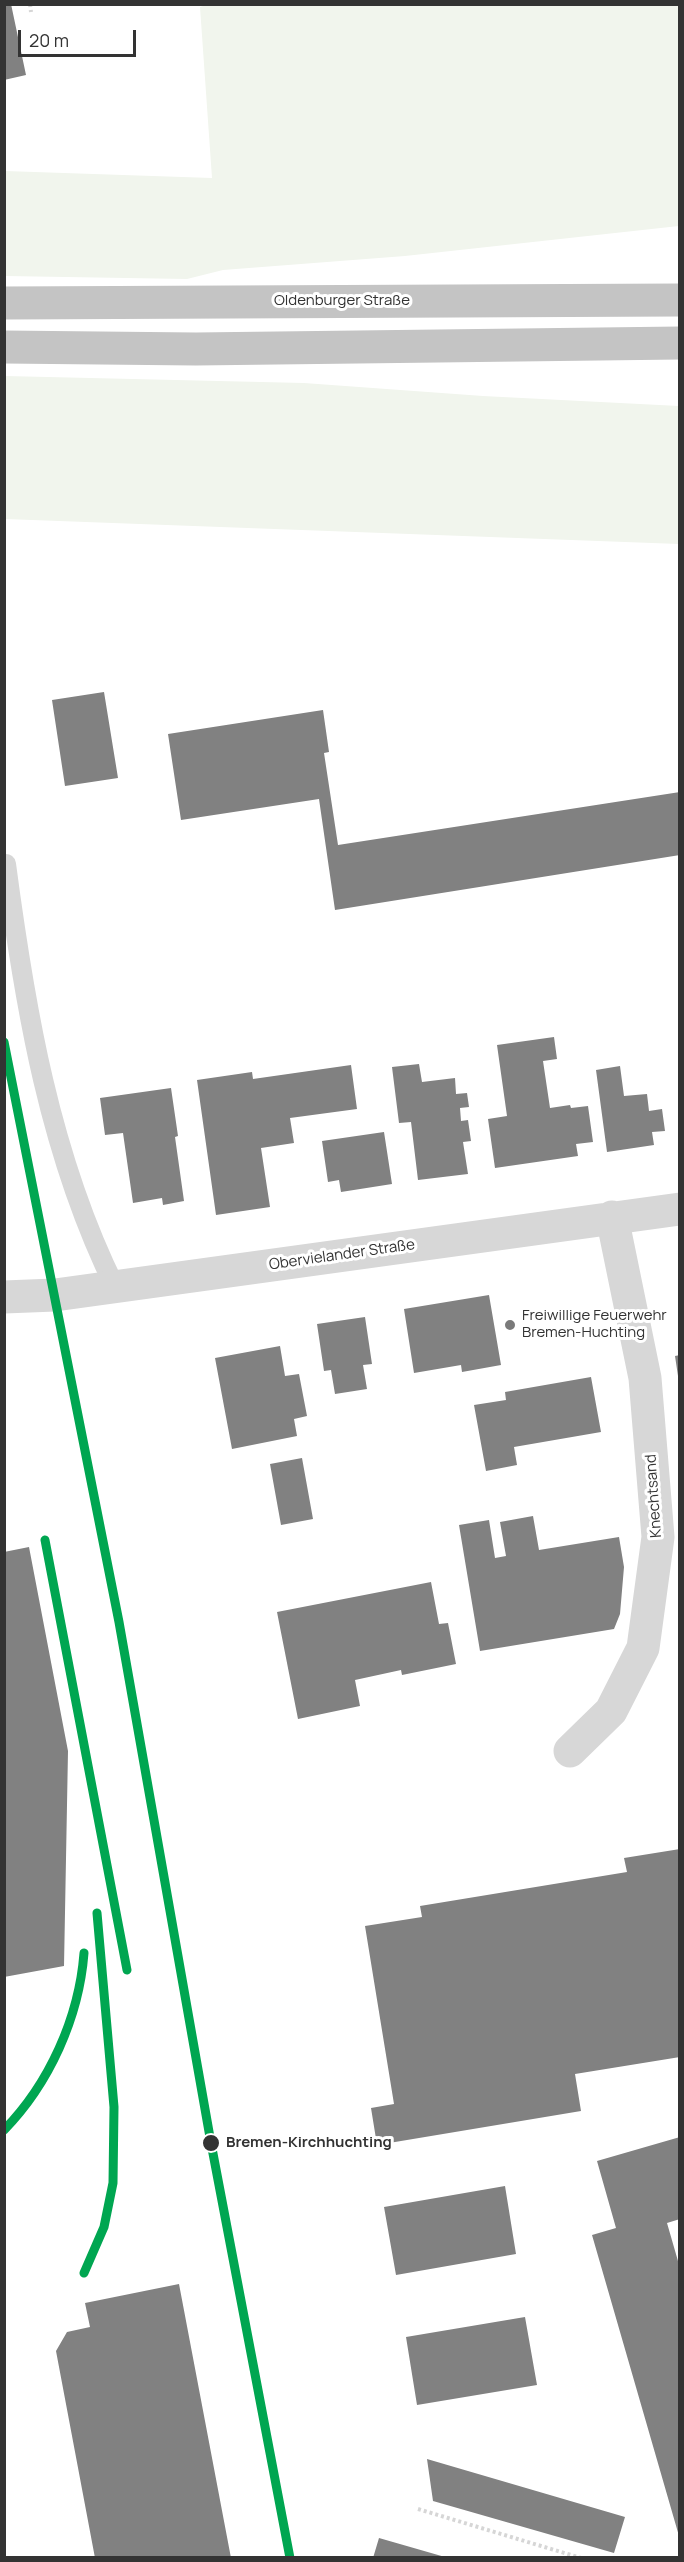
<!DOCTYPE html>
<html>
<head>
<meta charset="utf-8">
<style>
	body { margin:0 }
	#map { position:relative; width:684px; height:2562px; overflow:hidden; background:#fff; font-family:Manrope,sans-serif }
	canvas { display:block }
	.frame { position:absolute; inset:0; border:6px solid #333; pointer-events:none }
	.scale { position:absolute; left:18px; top:30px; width:118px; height:27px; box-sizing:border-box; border:3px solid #333; border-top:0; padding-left:8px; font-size:18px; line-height:21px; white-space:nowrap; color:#333; -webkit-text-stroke:4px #fff; paint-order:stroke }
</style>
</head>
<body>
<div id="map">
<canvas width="684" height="2562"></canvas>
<div class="frame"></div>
<div class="scale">20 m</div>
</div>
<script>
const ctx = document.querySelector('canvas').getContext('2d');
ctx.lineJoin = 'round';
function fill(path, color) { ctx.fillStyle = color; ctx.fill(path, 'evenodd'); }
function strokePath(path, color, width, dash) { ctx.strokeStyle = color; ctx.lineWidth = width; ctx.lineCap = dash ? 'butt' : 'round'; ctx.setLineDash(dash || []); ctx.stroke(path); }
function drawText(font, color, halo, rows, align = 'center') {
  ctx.font = font + ' Manrope,sans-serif'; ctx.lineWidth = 6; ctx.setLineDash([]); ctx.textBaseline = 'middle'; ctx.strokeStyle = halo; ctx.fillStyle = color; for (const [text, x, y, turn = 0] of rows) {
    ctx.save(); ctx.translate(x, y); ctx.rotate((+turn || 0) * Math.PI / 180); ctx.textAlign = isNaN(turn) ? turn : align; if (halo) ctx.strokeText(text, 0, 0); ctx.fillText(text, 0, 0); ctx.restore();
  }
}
fill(new Path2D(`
	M209 4 679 5V226L405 256 223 270 187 279 5 276V171L212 178 200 7Z
	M5 376 304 383 483 396 679 406V544L5 519Z`), '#f1f5ed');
fill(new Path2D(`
	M4 4H11L26 75 4 80Z
	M104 692 118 778 65 786 52 700Z
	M323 710 329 752 324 753 338 845 680 792V855L335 910 319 799 181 820 168 734Z
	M554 1037 557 1059 543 1061 550 1108 570 1105 571 1108 588 1106 593 1142 576 1144 578 1156 495 1168 488 1119 507 1116 497 1045Z
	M419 1064 422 1082 455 1078 456 1094 467 1093 469 1107 460 1108 461 1121 468 1120 471 1141 463 1142 468 1174 418 1180 411 1122 399 1123 392 1067Z
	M351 1065 357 1109 290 1118 294 1143 261 1148 270 1207 216 1215 197 1080 252 1072 253 1079Z
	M620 1066 624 1096 647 1094 649 1111 662 1109 665 1131 652 1132 654 1145 607 1152 596 1070Z
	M171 1088 178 1136 175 1137 184 1201 163 1205 162 1198 133 1203 123 1133 105 1135 100 1098Z
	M384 1132 392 1184 341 1192 339 1180 328 1182 322 1141Z
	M489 1295 501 1365 462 1372 461 1365 414 1373 404 1309Z
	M365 1317 372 1364 363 1365 367 1389 335 1394 331 1370 324 1371 317 1324Z
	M280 1346 285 1376 299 1374 307 1416 294 1419 297 1436 232 1449 215 1358Z
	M680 1355V1376H678L675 1356Z
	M591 1377 601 1432 514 1447 517 1465 486 1471 474 1405 506 1400 505 1392Z
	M302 1458 313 1519 281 1525 270 1464Z
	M533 1516 539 1550 619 1537 624 1567 620 1614 614 1629 480 1651 459 1525 489 1520 495 1558 506 1556 500 1522Z
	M29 1547 68 1751 64 1966 4 1977V1552Z
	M431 1582 439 1624 448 1623 456 1664 402 1675 401 1670 355 1680 360 1706 298 1719 277 1612Z
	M680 1849V2057L575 2074 581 2111 377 2145 371 2108 394 2104 365 1926 422 1917 420 1906 627 1872 624 1858Z
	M680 2137V2219L667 2223 680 2268 679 2536 592 2235 616 2228 597 2161Z
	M505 2186 516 2254 396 2275 384 2207Z
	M179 2284 231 2558H95L56 2351 67 2332 90 2327 85 2303Z
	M525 2317 537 2385 417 2405 406 2337Z
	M427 2459 625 2517 614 2553 433 2501Z
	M379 2538 445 2557V2558H373Z`), '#818181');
strokePath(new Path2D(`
	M30 4 31 12
	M418 2509 581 2558`), '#d6d6d6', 4, [3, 3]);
strokePath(new Path2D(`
	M6 864C25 1008 50 1156 115 1287`), '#d7d7d7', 20);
strokePath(new Path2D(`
	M4 1297 55 1295 680 1209
	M570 1751 611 1711 643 1648 658 1537 645 1378 612 1217`), '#d7d7d7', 33);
strokePath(new Path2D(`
	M4 303 680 300
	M4 347 196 349 680 343`), '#c4c4c4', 33);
strokePath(new Path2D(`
	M4 1042 119 1622 211 2143 290 2558
	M45 1540 127 1970
	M4 2130C49 2084 79 2018 84 1953
	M84 2273 104 2227 113 2183 114 2107 97 1913`), '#00a651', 9);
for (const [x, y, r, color] of [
	[510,1325,6,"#7a7a7a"],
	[211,2143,9,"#333"]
]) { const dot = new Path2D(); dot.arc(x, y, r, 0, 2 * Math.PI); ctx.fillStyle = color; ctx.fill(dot); strokePath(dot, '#fff', 2); }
drawText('15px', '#333', '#fff', [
	["Oldenburger Straße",342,301],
	["Obervielander Straße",342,1255,-8],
	["Knechtsand",654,1496,-94]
]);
drawText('15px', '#333', '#fff', [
	["Freiwillige Feuerwehr",522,1316],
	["Bremen-Huchting",522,1333]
], 'left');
drawText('bold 15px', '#333', '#fff', [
	["Bremen-Kirchhuchting",226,2143]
], 'left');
</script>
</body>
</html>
